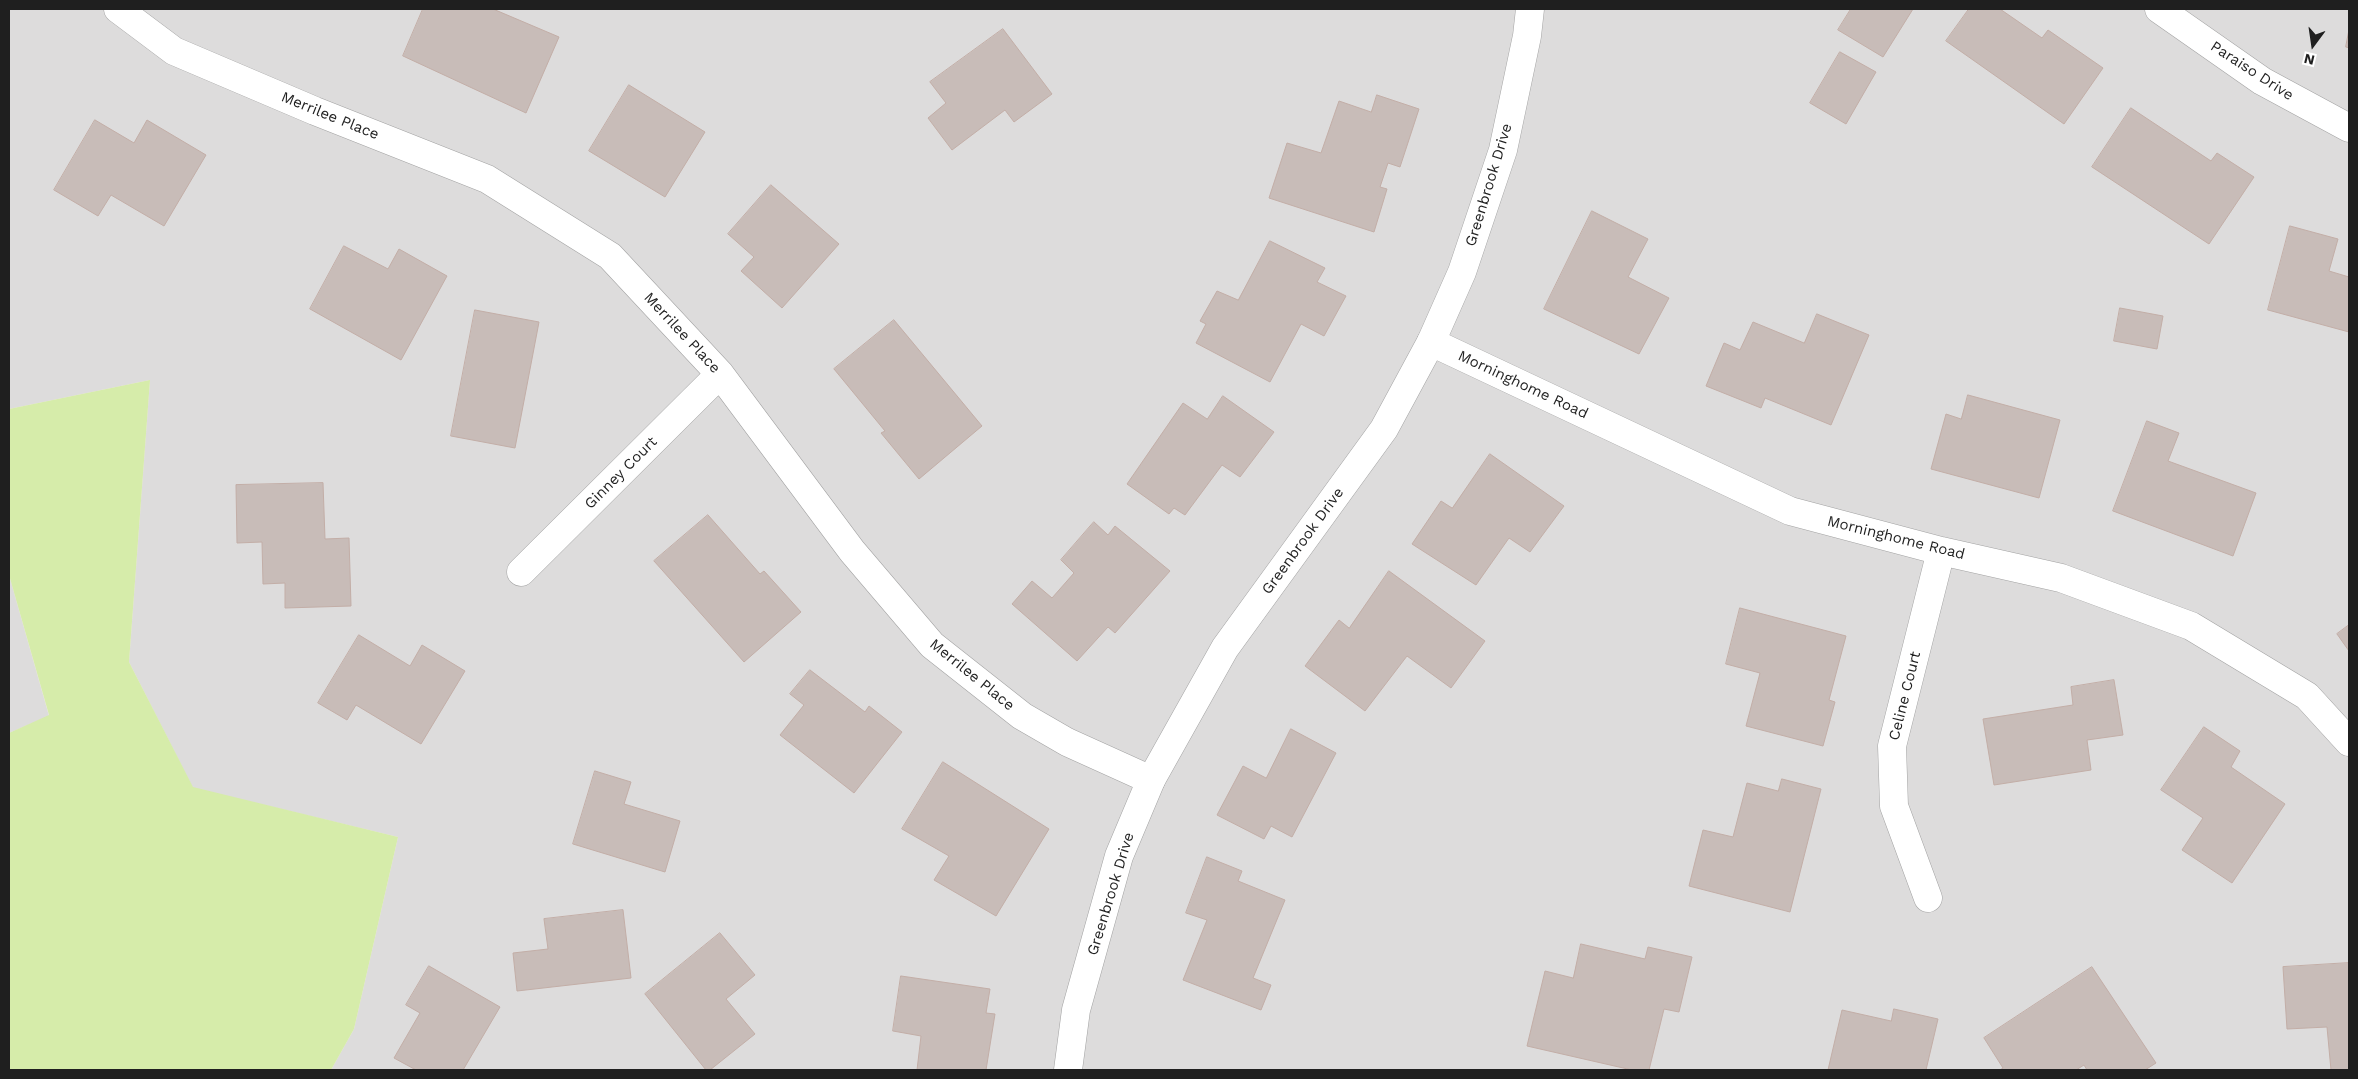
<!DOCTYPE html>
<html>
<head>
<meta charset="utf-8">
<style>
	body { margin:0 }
	#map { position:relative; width:2358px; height:1079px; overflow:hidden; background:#f0ebe5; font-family:"Work Sans",sans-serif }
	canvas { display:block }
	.frame { position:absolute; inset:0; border:10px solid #1f1f1f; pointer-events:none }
	.north { position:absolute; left:2288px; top:20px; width:50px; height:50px; -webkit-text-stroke:4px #fff; paint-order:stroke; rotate:194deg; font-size:14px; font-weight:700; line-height:20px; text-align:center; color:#1f1f1f }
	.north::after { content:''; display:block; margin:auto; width:18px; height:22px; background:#1f1f1f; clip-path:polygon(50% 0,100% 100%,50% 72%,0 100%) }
</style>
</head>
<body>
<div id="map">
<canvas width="2358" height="1079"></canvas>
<div class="frame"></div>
<div class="north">N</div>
</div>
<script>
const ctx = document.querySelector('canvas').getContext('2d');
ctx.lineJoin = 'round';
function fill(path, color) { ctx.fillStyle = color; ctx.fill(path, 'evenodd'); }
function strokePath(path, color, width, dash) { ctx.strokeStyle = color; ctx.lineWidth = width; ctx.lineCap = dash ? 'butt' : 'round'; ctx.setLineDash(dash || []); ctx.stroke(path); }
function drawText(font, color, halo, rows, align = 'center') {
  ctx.font = font + ' "Work Sans",sans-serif'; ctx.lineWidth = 4.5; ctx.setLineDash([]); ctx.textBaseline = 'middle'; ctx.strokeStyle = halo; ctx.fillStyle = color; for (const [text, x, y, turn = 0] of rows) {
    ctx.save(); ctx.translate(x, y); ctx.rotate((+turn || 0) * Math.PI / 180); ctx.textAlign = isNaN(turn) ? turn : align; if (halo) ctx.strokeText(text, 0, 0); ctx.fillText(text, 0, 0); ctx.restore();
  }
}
fill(new Path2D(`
	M9 9H2349V1070H331L354 1029 398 837 193 788 129 662 150 380 9 409Z
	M9 575 49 716 9 733Z`), '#dddcdc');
fill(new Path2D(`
	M150 380 129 662 193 787 398 837 354 1029 331 1070H9V733L49 715 9 575V409Z`), '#d6ecaa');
const building = new Path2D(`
	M423 9H493L559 37 526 113 403 56Z
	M1851 9H1913L1883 57 1838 30Z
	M1969 9H2000L2042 38 2048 30 2103 68 2064 124 1946 41Z
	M1003 29 1052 94 1014 122 1005 110 952 150 928 118 946 103 930 82Z
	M2349 30V48L2346 47Z
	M1840 52 1876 72 1846 124 1810 103Z
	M629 85 705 132 665 197 589 151Z
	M1377 95 1419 109 1400 167 1388 163 1380 187 1387 189 1374 232 1269 198 1287 143 1321 153 1339 101 1371 112Z
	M2131 108 2211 161 2217 153 2254 177 2209 244 2092 167Z
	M95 120 134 143 147 120 206 155 164 226 111 195 98 216 54 190Z
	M771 185 839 244 782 308 741 271 754 257 728 234Z
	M1592 211 1648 239 1628 277 1669 298 1639 354 1544 309Z
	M2290 226 2338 239 2329 271 2349 277V332L2268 310Z
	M1270 241 1325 268 1317 282 1346 296 1324 336 1301 324 1270 382 1196 343 1206 324 1200 321 1217 291 1238 300Z
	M344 246 388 269 399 249 447 276 401 360 310 309Z
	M2120 308 2163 316 2157 349 2114 341Z
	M475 310 539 322 515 448 451 436Z
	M1817 314 1869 335 1831 425 1765 398 1761 408 1706 386 1724 343 1740 350 1753 322 1804 343Z
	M894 320 982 426 919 479 881 433 885 431 834 369Z
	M1968 395 2060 420 2039 498 1931 469 1946 414 1961 419Z
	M1223 396 1274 432 1240 477 1222 465 1185 515 1174 508 1169 514 1127 484 1183 403 1207 419Z
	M2147 421 2179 433 2168 461 2256 493 2233 556 2113 511Z
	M1490 454 1564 506 1530 552 1509 538 1476 585 1412 544 1441 501 1452 508Z
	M323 483 325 539 349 538 351 606 285 608V583L263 584 262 542 237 543 236 485Z
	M708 515 760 574 764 571 801 612 744 662 654 561Z
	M1094 522 1108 535 1115 526 1170 571 1115 633 1108 627 1077 661 1012 604 1032 581 1052 598 1074 573 1061 560Z
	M1389 571 1485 641 1451 688 1407 656 1365 711 1305 666 1339 620 1349 628Z
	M1740 608 1846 636 1829 700 1835 702 1823 746 1746 726 1760 673 1726 664Z
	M2349 625V651L2337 634Z
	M359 635 410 666 422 645 465 671 421 744 356 705 347 720 318 703Z
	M810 670 865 712 869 706 902 732 854 793 780 735 804 705 790 694Z
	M2114 680 2123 735 2087 740 2091 770 1994 785 1983 719 2073 705 2071 687Z
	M2204 727 2240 751 2231 767 2285 804 2232 883 2182 850 2203 818 2161 790Z
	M1291 729 1336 753 1292 837 1271 826 1264 839 1217 815 1243 766 1266 778Z
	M943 762 1049 829 996 916 934 880 949 856 902 829Z
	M595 771 631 782 624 804 680 821 665 872 573 844Z
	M1782 779 1821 789 1790 912 1689 886 1703 830 1733 837 1747 783 1778 791Z
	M1207 857 1242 871 1238 881 1285 900 1253 978 1271 985 1261 1010 1183 980 1207 920 1186 913Z
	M623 910 631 978 517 991 513 953 548 949 544 919Z
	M720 933 755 975 726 999 755 1034 710 1070H706L645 994Z
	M1581 944 1645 959 1648 947 1692 957 1679 1012 1664 1009 1649 1070H1632L1527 1046 1545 971 1573 978Z
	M2349 963V1070H2331L2327 1027 2287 1029 2283 967Z
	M429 966 500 1007 463 1070H416L394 1058 420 1013 406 1005Z
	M2092 967 2156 1063 2145 1070H2087L2084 1065 2076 1070H2000L2003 1068 1984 1038Z
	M901 976 990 989 986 1013 995 1014 986 1070H917L921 1036 893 1031Z
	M1894 1009 1938 1019 1926 1070H1828L1842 1010 1891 1021Z`);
fill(building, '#c8bcb8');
strokePath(building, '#c3aea7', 1);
const minor = new Path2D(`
	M118 9 174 51 315 111 487 179 610 256 720 374 852 551 932 645 1022 716 1067 742 1151 780
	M2159 9 2262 81 2349 128
	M1431 342 1790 511 1941 551 2061 578 2191 626 2307 696 2349 742
	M521 572 720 374
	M1928 898 1894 806 1892 746 1941 551`);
const tertiary = new Path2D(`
	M1068 1070 1076 1010 1119 856 1151 780 1225 648 1384 429 1431 342 1462 272 1503 150 1527 36 1530 9`);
strokePath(minor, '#a3a3a3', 29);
strokePath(tertiary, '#a3a3a3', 29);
strokePath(minor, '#fff', 28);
strokePath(tertiary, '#fff', 28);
drawText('15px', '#1f1f1f', '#fff', [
	["Paraiso Drive",2252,71,33],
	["Merrilee Place",330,116,22],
	["Greenbrook Drive",1489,185,-73],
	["Merrilee Place",682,333,47],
	["Morninghome Road",1523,385,25],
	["Ginney Court",621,473,-45],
	["Morninghome Road",1896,538,14],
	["Greenbrook Drive",1303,541,-54],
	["Merrilee Place",972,675,39],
	["Celine Court",1905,696,-76],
	["Greenbrook Drive",1111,894,-73]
]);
</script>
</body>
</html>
